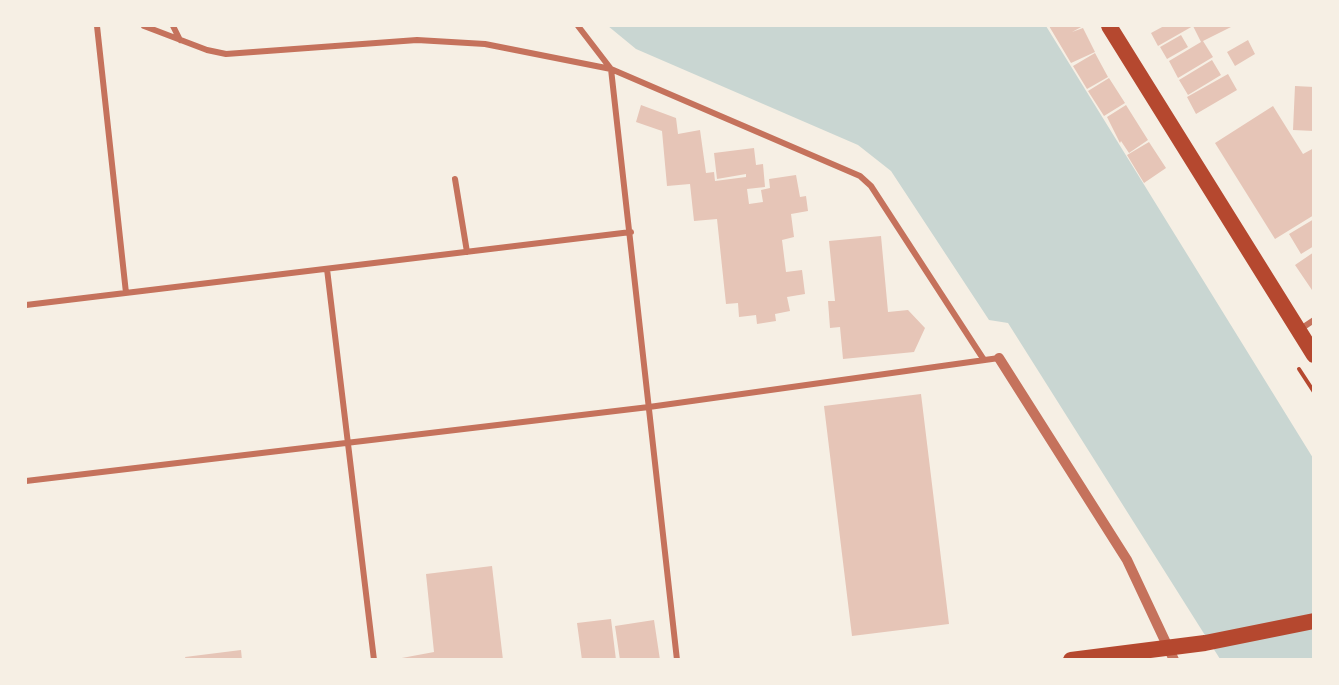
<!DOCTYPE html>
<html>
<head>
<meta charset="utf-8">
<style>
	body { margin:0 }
	#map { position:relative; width:1339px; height:685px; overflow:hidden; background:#f6efe4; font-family:"IBM Plex Sans",sans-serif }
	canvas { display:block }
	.frame { position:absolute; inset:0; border:27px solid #f6efe4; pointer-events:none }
</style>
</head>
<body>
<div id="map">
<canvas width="1339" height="685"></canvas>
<div class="frame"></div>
</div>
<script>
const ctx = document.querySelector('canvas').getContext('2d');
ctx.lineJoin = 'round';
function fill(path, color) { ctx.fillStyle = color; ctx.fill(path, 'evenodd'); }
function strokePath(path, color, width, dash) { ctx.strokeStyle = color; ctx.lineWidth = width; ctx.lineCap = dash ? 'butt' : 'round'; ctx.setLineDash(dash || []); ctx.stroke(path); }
fill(new Path2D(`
	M608 26H1046L1313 458V659H1220L1008 323 989 320 891 171 858 145 636 49Z`), '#c9d6d2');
fill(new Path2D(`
	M1049 26H1083L1072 32 1083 28 1095 52 1071 63Z
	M1164 26H1233L1203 41 1213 57 1178 78 1169 61 1201 42 1193 26 1158 46 1151 33Z
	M1181 35 1188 47 1167 59 1160 47Z
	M1248 40 1255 54 1235 66 1227 52Z
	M1095 53 1108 77 1087 89 1073 66Z
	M1212 60 1221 75 1188 95 1179 80Z
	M1228 74 1237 90 1196 114 1187 97Z
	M1109 78 1125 103 1104 116 1088 91Z
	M1295 86 1314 87V131L1293 130Z
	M641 105 676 118 678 134 700 130 706 173 714 172 715 181 746 177V174L717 179 714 153 754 148 756 165 763 164 765 187 747 189 749 204 763 202 761 190 770 188 769 179 796 175 800 197 806 196 808 211 791 214 794 237 782 240 786 272 802 270 805 294 787 297 790 311 775 314 776 321 757 324 756 315 739 317 738 303 726 304 717 219 694 221 690 184 667 186 662 131 636 122Z
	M1126 105 1148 140 1129 153 1121 141 1120 143 1107 117Z
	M1273 106 1303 154 1314 148V215L1275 239 1215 143Z
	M1149 142 1166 168 1144 183 1127 155Z
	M1314 219V246L1301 254 1289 234Z
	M881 236 888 312 908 310 925 328 914 352 843 359 840 327 830 328 828 301H835L829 241Z
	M1314 252V293L1295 265Z
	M921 394 949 624 852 636 824 406Z
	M492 566 503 660H391L434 652 426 574Z
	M611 619 616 660H582L577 623Z
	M654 620 660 660H620L615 626Z
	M241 650 242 660H186L185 657Z`), '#e6c5b7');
strokePath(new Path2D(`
	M1299 369 1314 392`), '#b5482f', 4);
strokePath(new Path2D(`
	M97 26 126 293
	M144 26 207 50 226 54 417 40 485 44 611 69 860 176 871 186 984 360
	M173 26 180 40
	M578 26 611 69 677 660
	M455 179 467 252
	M327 269 374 660
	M26 305 631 232
	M1299 330 1314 320
	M26 481 649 407 999 358`), '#c5725c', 6);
strokePath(new Path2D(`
	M999 358 1127 560 1174 660`), '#c5725c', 10);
strokePath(new Path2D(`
	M1109 26 1314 355
	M1071 660 1205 643 1314 621`), '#b5482f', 16);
</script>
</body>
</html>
